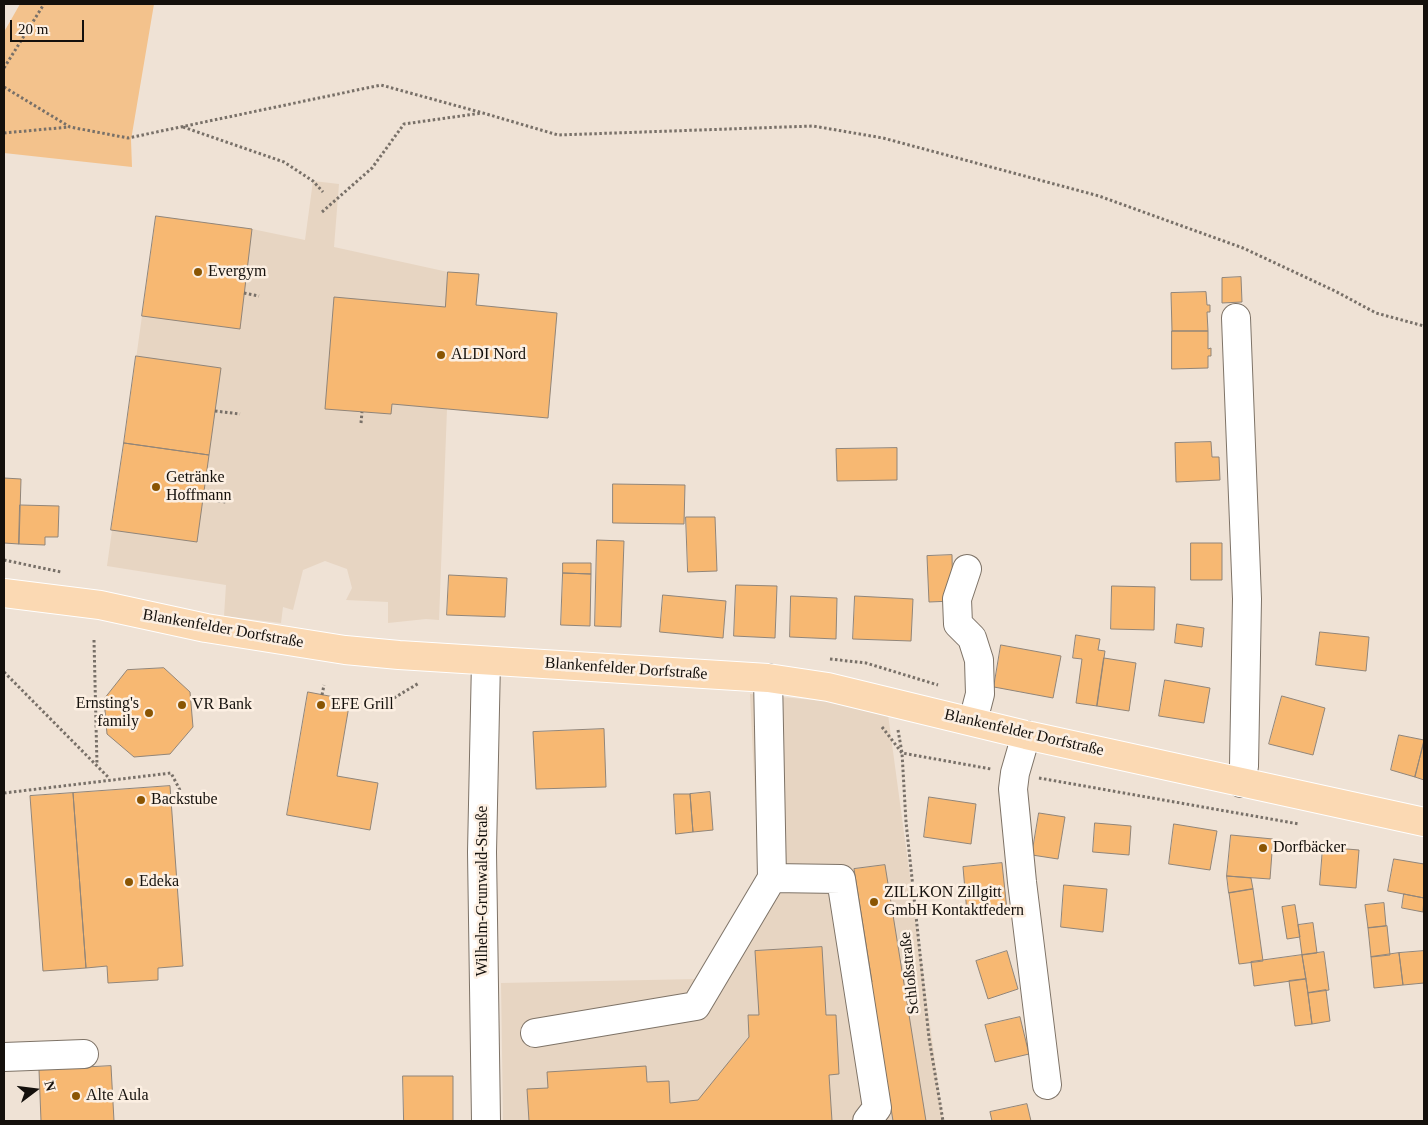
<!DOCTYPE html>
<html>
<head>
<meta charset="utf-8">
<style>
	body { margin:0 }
	#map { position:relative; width:1428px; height:1125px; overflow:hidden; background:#efe2d5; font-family:"Times New Roman",serif }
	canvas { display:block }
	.frame { position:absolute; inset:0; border:5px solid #14100c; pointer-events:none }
	.north { position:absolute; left:10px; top:1065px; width:50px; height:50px; -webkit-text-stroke:4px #fcefe2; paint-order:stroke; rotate:75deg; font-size:14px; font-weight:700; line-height:20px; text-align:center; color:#14100c }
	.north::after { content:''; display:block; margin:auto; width:18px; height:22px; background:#14100c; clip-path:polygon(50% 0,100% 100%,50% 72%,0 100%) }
	.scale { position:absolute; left:10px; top:20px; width:74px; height:22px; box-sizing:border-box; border:2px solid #14100c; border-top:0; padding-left:6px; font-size:15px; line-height:18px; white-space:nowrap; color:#14100c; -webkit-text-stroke:4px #fcefe2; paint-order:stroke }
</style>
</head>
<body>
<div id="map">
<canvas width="1428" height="1125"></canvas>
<div class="frame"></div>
<div class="north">N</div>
<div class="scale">20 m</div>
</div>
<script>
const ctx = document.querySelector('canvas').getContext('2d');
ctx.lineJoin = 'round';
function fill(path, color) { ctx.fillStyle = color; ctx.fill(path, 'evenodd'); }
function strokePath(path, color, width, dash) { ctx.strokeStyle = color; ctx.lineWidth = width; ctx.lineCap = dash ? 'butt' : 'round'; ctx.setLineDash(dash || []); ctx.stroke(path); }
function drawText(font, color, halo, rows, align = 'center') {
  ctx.font = font + ' "Times New Roman",serif'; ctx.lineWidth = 5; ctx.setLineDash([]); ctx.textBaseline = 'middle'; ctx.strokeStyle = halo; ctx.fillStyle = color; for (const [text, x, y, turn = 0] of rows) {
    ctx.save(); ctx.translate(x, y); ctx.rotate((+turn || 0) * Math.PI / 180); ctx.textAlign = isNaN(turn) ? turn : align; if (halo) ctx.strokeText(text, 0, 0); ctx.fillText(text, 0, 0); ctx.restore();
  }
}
fill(new Path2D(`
	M313 181 339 184 334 247 448 272 479 274 476 305 557 313 548 418 447 409 439 620 426 619 388 623V602L346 600 352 588 347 569 325 561 303 570 293 610 283 607 281 623 224 616 226 585 107 566 156 216 252 229 305 240Z
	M750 694 887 707 943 1121H503L501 983 697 979 759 881Z`), '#e7d5c2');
fill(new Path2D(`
	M20 4H154L131 140 132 167 4 153V32Z`), '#f3c28c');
const building = new Path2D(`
	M156 216 252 229 240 329 142 316Z
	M448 272 479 274 476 305 557 313 548 418 392 404 391 414 325 409 334 297 445 307Z
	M1241 277 1242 302 1222 303V278Z
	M1206 292 1207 305H1210V312H1207L1208 331H1172L1171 293Z
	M1172 331H1208V349L1211 348V356H1208V368L1172 369Z
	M136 356 221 368 209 455 124 443Z
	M1211 442 1212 457H1219L1220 480 1176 482 1175 443Z
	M124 443 209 455 197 542 111 530Z
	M897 448V480L837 481 836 449Z
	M4 478 21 479 19 544 4 543Z
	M613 484 685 485 684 524 613 523Z
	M20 505 59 506 58 537H45V545L19 544Z
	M686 517H715L717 571 688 572Z
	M597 540 624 541 621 627 595 626Z
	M1191 543H1222V580H1191Z
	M952 555 953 601 929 602 927 556Z
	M563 563H591V574L563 573Z
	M563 573 591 574 590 626 561 625Z
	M449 575 507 578 505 617 447 615Z
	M736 585 777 586 775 638 734 636Z
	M1112 586 1155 587 1154 630 1111 629Z
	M663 595 726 601 723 638 660 632Z
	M791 596 837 598 836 639 790 637Z
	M855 596 913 599 911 641 853 639Z
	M1177 624 1204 628 1202 647 1175 643Z
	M1320 632 1369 637 1366 671 1316 665Z
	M1076 635 1100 639 1098 650 1105 651 1097 706 1076 703 1082 659 1073 658Z
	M1001 645 1061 656 1053 698 994 687Z
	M1104 658 1136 663 1129 711 1097 706Z
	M164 668 190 692 193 727 170 754 134 757 107 734 104 699 127 670Z
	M1165 680 1210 688 1204 723 1159 716Z
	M308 692 350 700 337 776 378 783 370 830 287 815Z
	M1282 696 1325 708 1313 755 1269 744Z
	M604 729 606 787 536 789 533 732Z
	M1399 735 1424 740 1415 777 1391 770Z
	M1424 742V780L1415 777Z
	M170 786 183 966 158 968V980L108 983 107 966 86 968 73 793Z
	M710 792 713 830 693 832 690 794Z
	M73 793 86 968 43 971 30 796Z
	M674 794H690L693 832 676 834Z
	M929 797 976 804 971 844 924 837Z
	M1039 813 1065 817 1058 859 1032 855Z
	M1095 823 1131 826 1129 855 1093 852Z
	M1174 824 1217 831 1210 870 1169 864Z
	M1231 835 1273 839 1270 879 1227 876Z
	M1323 847 1359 850 1356 888 1320 885Z
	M1394 859 1424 864V898L1388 891Z
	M1002 863 1007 910 967 913 963 867Z
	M885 865 926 1121H893L873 993 864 995 862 984 872 982 854 869Z
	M1227 876 1251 878 1253 889 1229 893Z
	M1064 885 1107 889 1103 932 1061 927Z
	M1253 889 1263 961 1239 964 1229 893Z
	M1404 894 1424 898 1423 912 1402 908Z
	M1384 903 1386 926 1368 928 1365 905Z
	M1295 905 1300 937 1287 939 1282 907Z
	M1313 923 1317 953 1302 955 1298 925Z
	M1387 926 1390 955 1371 957 1368 928Z
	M822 947 826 1015H836L839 1074 829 1075 832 1121H529L527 1089 548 1088 547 1072 646 1066 647 1082 669 1081 670 1103 698 1100 749 1037 748 1015H759L755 951Z
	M1007 951 1018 989 988 999 976 961Z
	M1424 951V983L1403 985 1399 953Z
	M1324 952 1329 990 1308 993 1302 955Z
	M1399 953 1403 985 1374 988 1371 957Z
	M1302 955 1306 979 1254 986 1251 962Z
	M1306 979 1312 1024 1295 1026 1289 981Z
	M1326 990 1330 1021 1312 1024 1308 993Z
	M1020 1017 1029 1054 995 1062 985 1025Z
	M111 1066 114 1121H41L39 1070Z
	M403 1076H453V1121H404Z
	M1027 1104 1031 1121H992L990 1112Z`);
fill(building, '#f7b872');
strokePath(building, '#918579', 1);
const minor = new Path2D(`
	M1236 318 1247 599 1244 766 1241 783
	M967 569 957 599 958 624 972 638 979 660 980 694 973 721
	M1026 735 1015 773 1013 789 1022 882 1047 1085
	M772 878 841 879 877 1108 867 1121
	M535 1033 696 1006 772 878 768 678
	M4 1057 84 1054
	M486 1121 482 852 486 661`);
const major = new Path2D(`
	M4 593 100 605 206 628 345 650 399 655 768 678 828 687 1026 735 1424 822`);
strokePath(minor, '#7e7367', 30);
strokePath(major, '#fff', 30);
strokePath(new Path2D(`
	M4 68 44 4
	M4 87 70 127 128 138 381 85 483 113 558 135 813 126 883 138 1099 196 1243 248 1335 291 1376 313 1424 326
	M183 127 284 162 313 181 323 192
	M4 133 69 127
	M322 212 372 168 404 124 482 113
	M244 293 259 296
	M215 411 240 414
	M361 423 362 412
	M203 499 226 502
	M4 560 61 572
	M94 640 97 765
	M830 659 866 663 938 685
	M4 672 109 778
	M322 695 324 685
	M394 698 419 683
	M882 727 902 753 991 769
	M898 730 902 753 906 822 929 1038 943 1121
	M1039 778 1299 824
	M4 793 171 773 181 792`), '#787068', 3, [2.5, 2.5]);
strokePath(minor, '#fff', 28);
strokePath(major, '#fbd9b3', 28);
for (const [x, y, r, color] of [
	[198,272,5,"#8a5503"],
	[441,355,5,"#8a5503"],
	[156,487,5,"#8a5503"],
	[182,705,5,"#8a5503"],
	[321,705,5,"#8a5503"],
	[149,713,5,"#8a5503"],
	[141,800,5,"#8a5503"],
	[1263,848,5,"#8a5503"],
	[129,882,5,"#8a5503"],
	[874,902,5,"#8a5503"],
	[76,1096,5,"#8a5503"]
]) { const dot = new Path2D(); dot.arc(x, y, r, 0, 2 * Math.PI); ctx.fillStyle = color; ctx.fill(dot); strokePath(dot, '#fcefe2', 2); }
drawText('16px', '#14100c', '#fcefe2', [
	["Evergym",208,272],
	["ALDI Nord",451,355],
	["Getränke",166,478],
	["Hoffmann",166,496],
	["Ernsting's",139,704,"right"],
	["family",139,722,"right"],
	["VR Bank",192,705],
	["EFE Grill",331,705],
	["Backstube",151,800],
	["Dorfbäcker",1273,848],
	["Edeka",139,882],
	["ZILLKON Zillgitt",884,893],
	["GmbH Kontaktfedern",884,911],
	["Alte Aula",86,1096]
], 'left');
drawText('16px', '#14100c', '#fcefe2', [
	["Blankenfelder Dorfstraße",223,629,10],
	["Blankenfelder Dorfstraße",626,669,4],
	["Blankenfelder Dorfstraße",1024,733,13],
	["Wilhelm-Grunwald-Straße",483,891,-90],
	["Schloßstraße",910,973,-96]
]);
</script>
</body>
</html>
